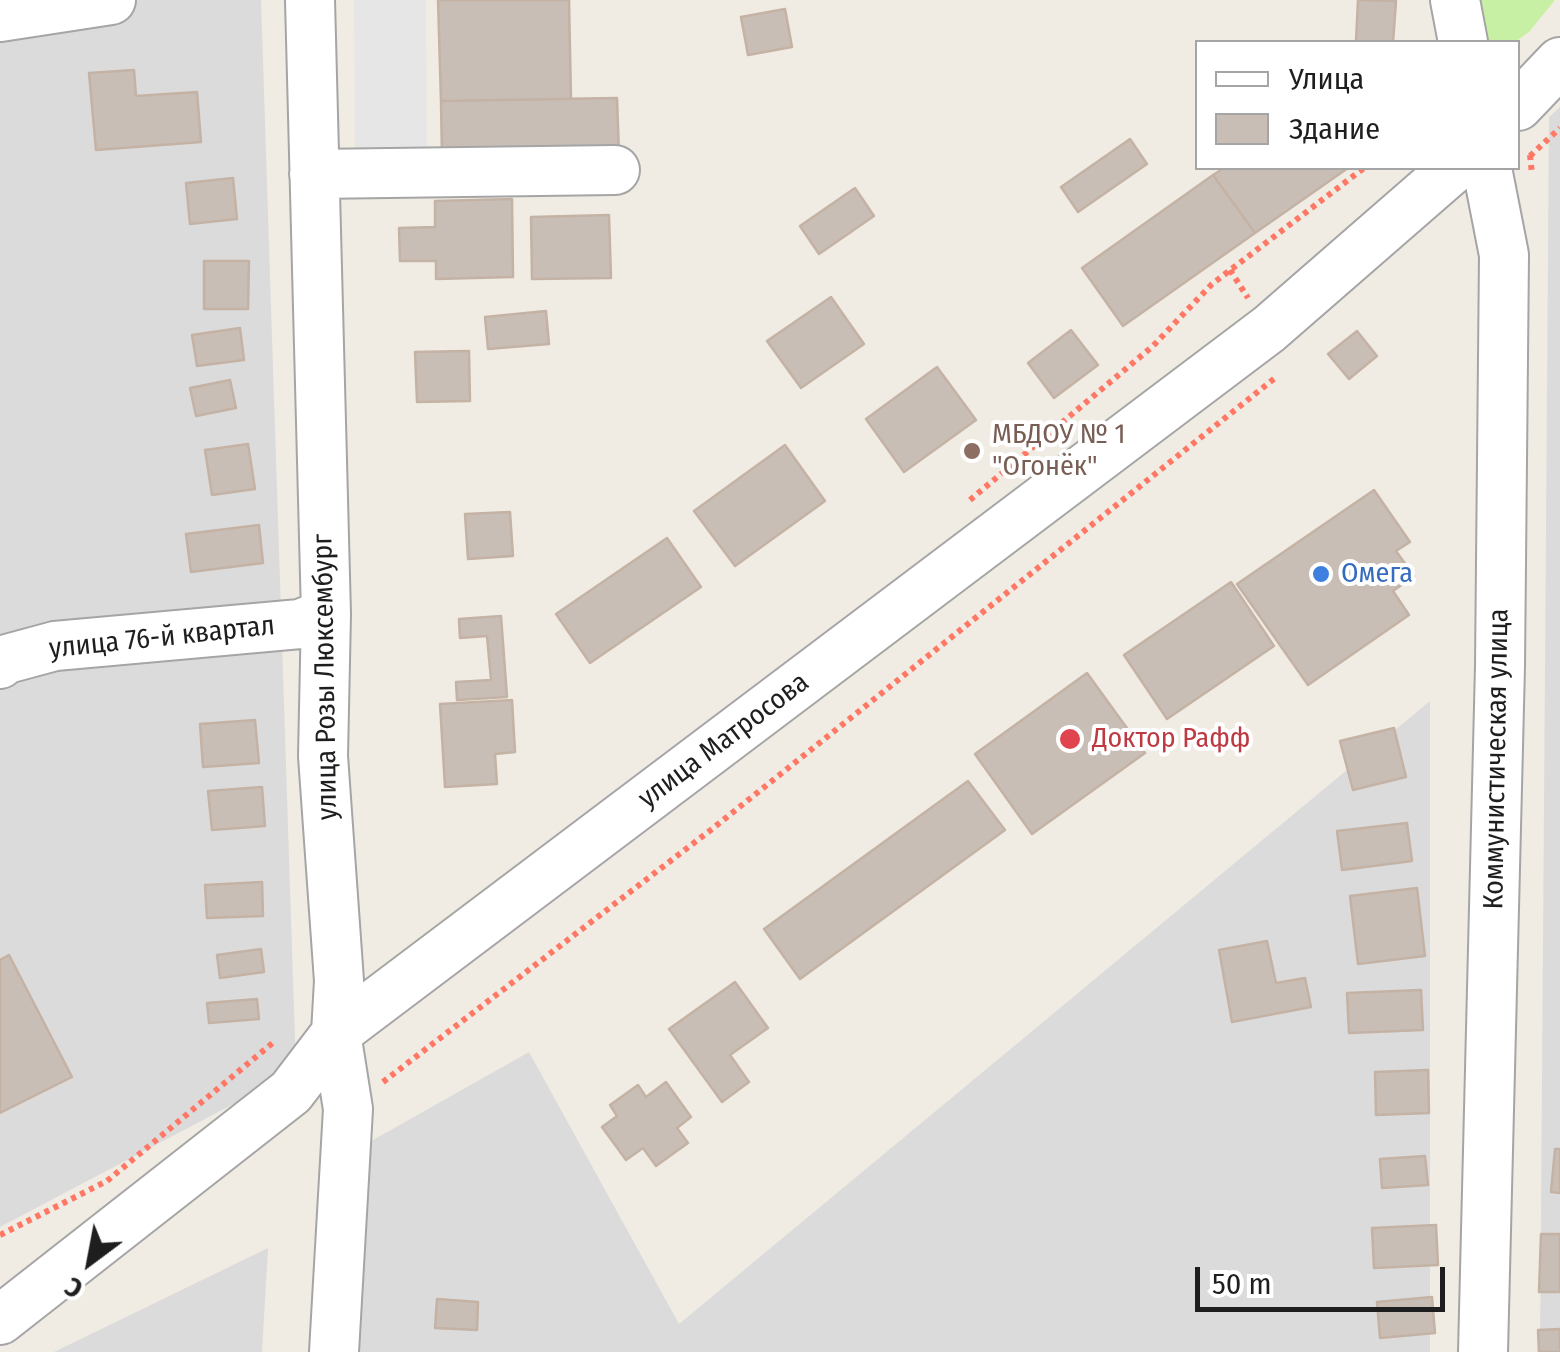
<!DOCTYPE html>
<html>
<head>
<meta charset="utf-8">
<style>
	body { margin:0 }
	#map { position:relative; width:1560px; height:1352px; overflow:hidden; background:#f0ece3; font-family:"Fira Sans Condensed",sans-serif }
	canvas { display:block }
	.legend { position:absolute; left:1195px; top:40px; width:325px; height:130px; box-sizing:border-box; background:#fff; border:2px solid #a5a5a5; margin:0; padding:12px 18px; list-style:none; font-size:30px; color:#1e1e1e }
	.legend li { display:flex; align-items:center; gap:20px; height:50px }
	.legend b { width:50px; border:2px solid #a5a5a5 }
	.north { position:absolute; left:40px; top:1212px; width:100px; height:100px; -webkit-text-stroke:8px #fff; paint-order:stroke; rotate:212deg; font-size:28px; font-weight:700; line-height:40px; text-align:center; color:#1e1e1e }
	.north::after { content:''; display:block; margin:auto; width:35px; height:45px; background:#1e1e1e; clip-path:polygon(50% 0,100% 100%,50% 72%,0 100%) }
	.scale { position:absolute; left:1195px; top:1267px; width:250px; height:45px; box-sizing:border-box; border:5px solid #1e1e1e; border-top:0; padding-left:12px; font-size:30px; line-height:35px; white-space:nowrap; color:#1e1e1e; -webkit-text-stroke:8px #fff; paint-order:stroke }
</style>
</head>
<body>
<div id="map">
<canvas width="1560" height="1352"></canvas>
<ul class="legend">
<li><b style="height:12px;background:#fff"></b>Улица</li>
<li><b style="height:28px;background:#c9beb6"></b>Здание</li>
</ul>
<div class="north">С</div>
<div class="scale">50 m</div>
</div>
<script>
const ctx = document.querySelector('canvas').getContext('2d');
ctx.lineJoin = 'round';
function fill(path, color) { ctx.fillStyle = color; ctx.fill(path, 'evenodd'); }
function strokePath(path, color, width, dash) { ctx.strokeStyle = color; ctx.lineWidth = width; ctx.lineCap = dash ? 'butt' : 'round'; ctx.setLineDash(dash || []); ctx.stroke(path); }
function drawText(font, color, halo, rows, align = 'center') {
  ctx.font = font + ' "Fira Sans Condensed",sans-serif'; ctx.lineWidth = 8; ctx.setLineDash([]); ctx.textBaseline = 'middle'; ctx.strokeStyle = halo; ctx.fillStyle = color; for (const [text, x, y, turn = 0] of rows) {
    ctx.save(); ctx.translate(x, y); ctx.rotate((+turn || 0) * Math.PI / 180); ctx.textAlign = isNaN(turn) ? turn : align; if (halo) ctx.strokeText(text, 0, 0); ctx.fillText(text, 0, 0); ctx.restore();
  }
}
fill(new Path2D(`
	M0 0H261L296 1071 0 1227Z
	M1560 107V1352H1540L1549 117Z
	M1430 701V1352H323L327 1166 529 1052 679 1324Z
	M268 1248 262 1352H54Z`), '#dcdbdb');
fill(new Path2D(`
	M1470 0H1555L1529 32 1515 42H1480Z`), '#c8f0a4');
fill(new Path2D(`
	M354 0H426L427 161H355Z`), '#e6e6e6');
const building = new Path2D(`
	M438 0H569L571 99 441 101Z
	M1358 0 1396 1 1393 42H1356Z
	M785 9 792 47 748 55 741 17Z
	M134 70 136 96 197 92 201 142 96 150 89 73Z
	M617 98 619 154 442 157 441 101Z
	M1130 139 1147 164 1078 212 1061 187Z
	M1224 168H1348L1255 233 1213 175Z
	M1213 175 1255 233 1123 326 1082 268Z
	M233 178 237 219 190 224 186 183Z
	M855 188 874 216 819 254 800 226Z
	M512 199 513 277 436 279V261H400L399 228 435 227V201Z
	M609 215 611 278 532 279 531 217Z
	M204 261H249L248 309H204Z
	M831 297 864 344 801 388 767 341Z
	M546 311 549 344 488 349 485 317Z
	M240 328 244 360 197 366 192 335Z
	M1071 330 1098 365 1054 398 1028 363Z
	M1357 331 1377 356 1349 379 1328 354Z
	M469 351 470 401 417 402 415 352Z
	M937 367 976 420 904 472 866 419Z
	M230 380 236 408 196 416 190 388Z
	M248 444 255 489 212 495 205 450Z
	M785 445 825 501 735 566 694 511Z
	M1374 490 1410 542 1396 551 1414 576 1393 591 1409 615 1308 685 1237 584Z
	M510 512 513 556 468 559 465 514Z
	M259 525 263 563 191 572 186 534Z
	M667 538 701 587 590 663 556 614Z
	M1231 582 1274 646 1167 719 1124 655Z
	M501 616 507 697 457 700 456 682 491 680 487 636 460 638 459 619Z
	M1087 673 1145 753 1032 834 975 754Z
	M512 700 515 752 495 754 497 784 445 787 440 704Z
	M255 720 259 763 203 767 200 724Z
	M1394 728 1406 777 1353 790 1340 741Z
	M968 781 1005 830 800 979 764 929Z
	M262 787 265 826 212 830 208 791Z
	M1407 823 1412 861 1342 870 1337 831Z
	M262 882 263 916 207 918 205 885Z
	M1417 888 1425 956 1358 964 1350 896Z
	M1267 941 1276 983 1305 978 1311 1007 1232 1022 1219 950Z
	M261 949 264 972 220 978 217 955Z
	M9 955 72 1077 0 1113V960Z
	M735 982 768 1028 730 1055 749 1082 722 1102 669 1029Z
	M1421 990 1423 1030 1349 1033 1347 993Z
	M257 999 259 1019 209 1023 207 1003Z
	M1428 1070 1429 1113 1376 1115 1375 1072Z
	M666 1082 691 1117 677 1128 688 1143 656 1166 643 1148 626 1160 602 1127 617 1116 610 1105 638 1085 646 1097Z
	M1555 1149H1560V1193L1551 1192Z
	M1425 1156 1428 1185 1382 1188 1380 1159Z
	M1436 1225 1438 1265 1374 1268 1372 1228Z
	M1541 1234H1560V1292H1539Z
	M1432 1297 1435 1333 1380 1338 1377 1302Z
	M437 1299 478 1302 477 1330 435 1328Z
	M1560 1329V1352H1539L1538 1330Z`);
fill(building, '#c9beb6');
strokePath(building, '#c4b2a4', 2.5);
const minor = new Path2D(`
	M310 0 326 614 323 756 339 981 336 1033 348 1109 334 1352
	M1455 0 1463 42
	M0 17 111 0
	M1518 106 1560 62
	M314 174 615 170
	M0 664 3 660 55 646 300 624 326 614
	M0 1320 291 1092 336 1033 1269 329 1454 168
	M1483 1352 1500 666 1504 255 1487 168`);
strokePath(minor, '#a5a5a5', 52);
strokePath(new Path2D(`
	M1530 155 1532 174
	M1530 156 1560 128
	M1230 270 1248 298
	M970 500 1153 346 1212 284 1364 168
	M383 1082 712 829 1275 378
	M0 1235 107 1181 275 1041`), '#ff7866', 6, [5, 5]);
strokePath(minor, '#fff', 48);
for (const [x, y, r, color] of [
	[972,451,10,"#8d6e63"],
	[1321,574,10,"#3f7fe0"],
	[1070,739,12,"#e0444e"]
]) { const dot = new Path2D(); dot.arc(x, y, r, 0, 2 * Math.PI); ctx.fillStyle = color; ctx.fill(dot); strokePath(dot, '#fff', 4); }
drawText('28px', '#785e54', '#fff', [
	["МБДОУ № 1",992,435],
	["\"Огонёк\"",992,467]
], 'left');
drawText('28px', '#366cbe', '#fff', [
	["Омега",1341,574]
], 'left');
drawText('28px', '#1e1e1e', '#fff', [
	["улица 76-й квартал",162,638,-6],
	["улица Розы Люксембург",326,677,-91],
	["улица Матросова",724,741,-37],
	["Коммунистическая улица",1497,759,-89]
]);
drawText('28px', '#be3a42', '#fff', [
	["Доктор Рафф",1092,739]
], 'left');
</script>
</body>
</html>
